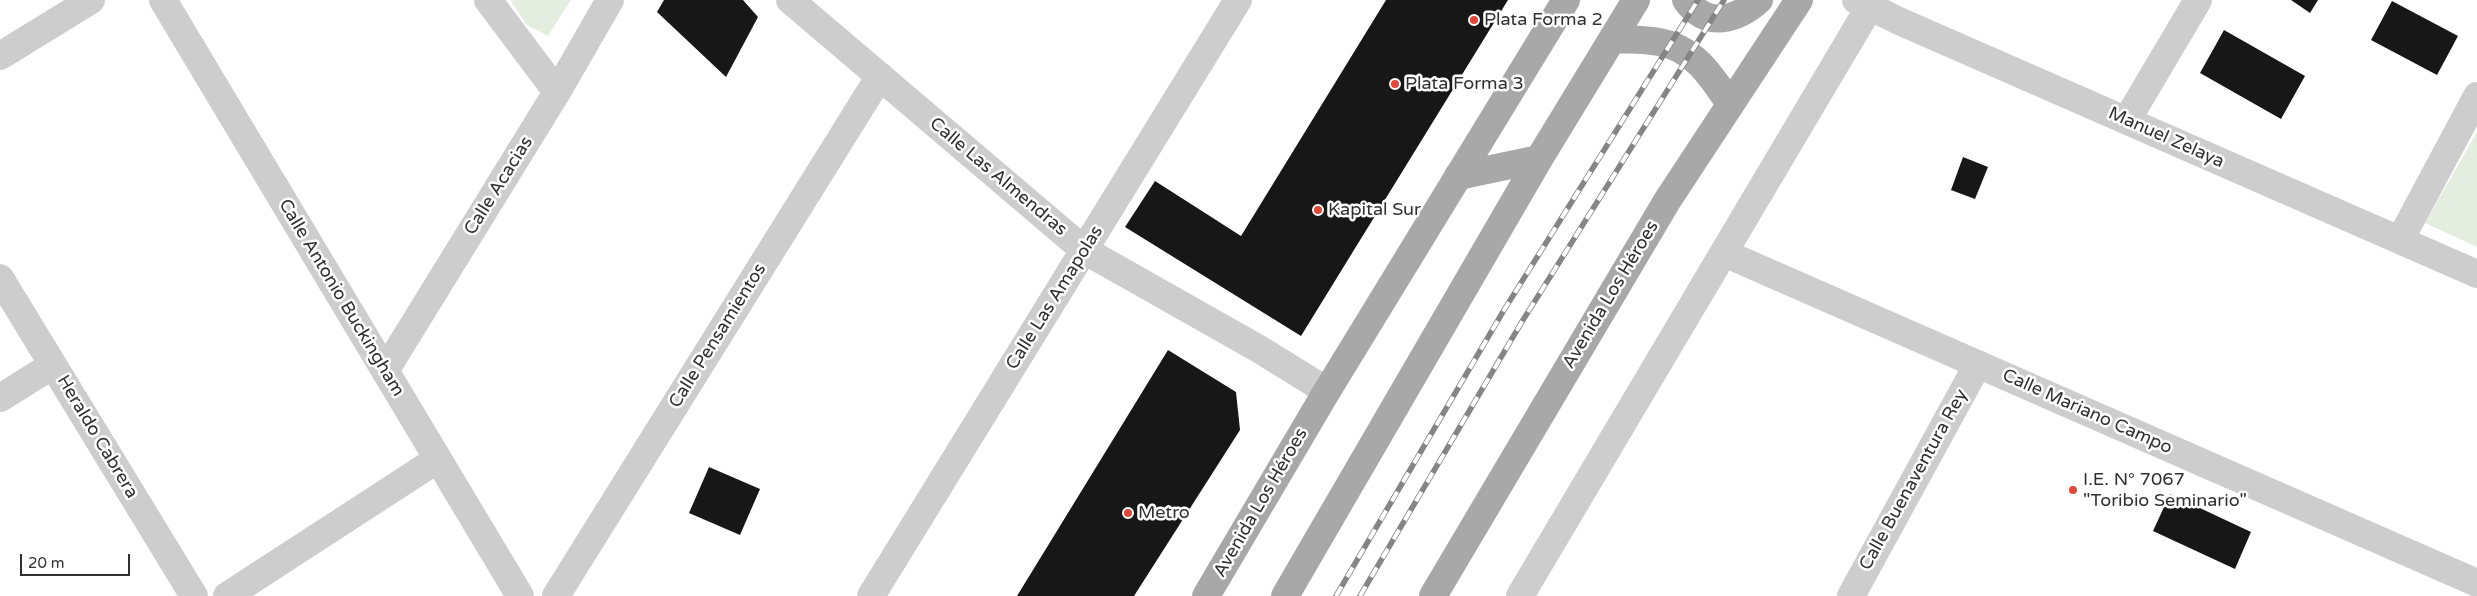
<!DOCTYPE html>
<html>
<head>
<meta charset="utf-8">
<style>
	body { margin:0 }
	#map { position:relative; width:2477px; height:596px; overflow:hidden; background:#fff; font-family:"Varela Round",sans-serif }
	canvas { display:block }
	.scale { position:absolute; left:20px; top:554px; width:110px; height:22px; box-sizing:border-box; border:2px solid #303030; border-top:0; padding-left:6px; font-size:15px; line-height:18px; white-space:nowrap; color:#303030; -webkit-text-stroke:4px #fff; paint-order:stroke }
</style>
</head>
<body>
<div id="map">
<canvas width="2477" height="596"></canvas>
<div class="scale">20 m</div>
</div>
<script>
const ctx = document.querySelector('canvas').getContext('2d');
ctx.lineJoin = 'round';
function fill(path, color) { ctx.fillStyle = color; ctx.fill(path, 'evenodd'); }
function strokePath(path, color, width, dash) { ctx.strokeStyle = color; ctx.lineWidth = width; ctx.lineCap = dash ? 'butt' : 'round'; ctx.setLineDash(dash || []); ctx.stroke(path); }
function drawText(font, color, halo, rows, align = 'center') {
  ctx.font = font + ' "Varela Round",sans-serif'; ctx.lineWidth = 5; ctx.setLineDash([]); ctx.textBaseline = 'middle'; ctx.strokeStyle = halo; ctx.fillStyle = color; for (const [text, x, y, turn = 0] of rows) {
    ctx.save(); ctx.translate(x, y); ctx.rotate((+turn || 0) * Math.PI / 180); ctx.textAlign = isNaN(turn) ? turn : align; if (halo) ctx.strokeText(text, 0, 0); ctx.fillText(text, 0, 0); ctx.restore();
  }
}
fill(new Path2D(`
	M510 0H571L548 36 527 25Z
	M2477 132V247L2425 223Z`), '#e4eddf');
fill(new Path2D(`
	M664 0H743L758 17 726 77 657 12Z
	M1386 0H1508L1301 336 1125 227 1155 181 1241 236Z
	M2291 0H2318L2310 13Z
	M2392 1 2458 36 2437 75 2371 40Z
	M2224 30 2305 76 2281 119 2200 73Z
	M1963 157 1988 167 1975 199 1951 190Z
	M1168 350 1236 392 1240 430 1134 596H1017Z
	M709 467 760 489 740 535 689 513Z
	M2170 494 2251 532 2235 569 2153 531Z`), '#171717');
strokePath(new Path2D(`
	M163 0 520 596
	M488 0 557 92
	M790 0 1084 250 1259 349 1327 391
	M1856 0 1899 21 2477 274
	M0 56 91 0
	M2127 120 2198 0
	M2400 240 2477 96
	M1724 253 2477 583
	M0 278 194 596
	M385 371 557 92 610 0
	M0 398 53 365
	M227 596 438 459
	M556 596 880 76
	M871 596 1238 0
	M1520 596 1870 6 1871 0
	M1851 596 1978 364`), '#cdcdcd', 28);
strokePath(new Path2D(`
	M1686 0C1707 29 1737 20 1759 0
	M1613 39C1628 40 1644 39 1659 42 1694 48 1712 77 1730 104
	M1458 176 1539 159
	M1206 596 1327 391 1566 0
	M1285 596 1539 159 1636 0
	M1433 596 1667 201 1799 0`), '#a8a8a8', 28);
const rail = new Path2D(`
	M1336 596 1504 310 1698 0
	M1360 596 1523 320 1724 0`);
strokePath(rail, '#858585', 5.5);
strokePath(rail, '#fff', 4, [11]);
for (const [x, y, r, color] of [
	[1474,20,5,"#e04639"],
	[1395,84,5,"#e04639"],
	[1318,210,5,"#e04639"],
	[2073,490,5,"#e04639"],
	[1128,513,5,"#e04639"]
]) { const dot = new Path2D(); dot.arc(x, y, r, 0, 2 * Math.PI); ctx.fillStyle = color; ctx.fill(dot); strokePath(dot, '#fff', 2); }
drawText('18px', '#303030', '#fff', [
	["Plata Forma 2",1484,20],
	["Plata Forma 3",1405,84],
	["Kapital Sur",1328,210],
	["I.E. N° 7067",2083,480],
	["\"Toribio Seminario\"",2083,501],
	["Metro",1138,513]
], 'left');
drawText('18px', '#303030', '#fff', [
	["Manuel Zelaya",2166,138,24],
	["Calle Las Almendras",998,177,40],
	["Calle Acacias",499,186,-58],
	["Avenida Los Héroes",1611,295,-59],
	["Calle Antonio Buckingham",341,298,59],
	["Calle Las Amapolas",1055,298,-58],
	["Calle Pensamientos",718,336,-58],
	["Calle Mariano Campo",2087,412,24],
	["Heraldo Cabrera",97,437,59],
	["Calle Buenaventura Rey",1914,480,-61],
	["Avenida Los Héroes",1261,503,-60]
]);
</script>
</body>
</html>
